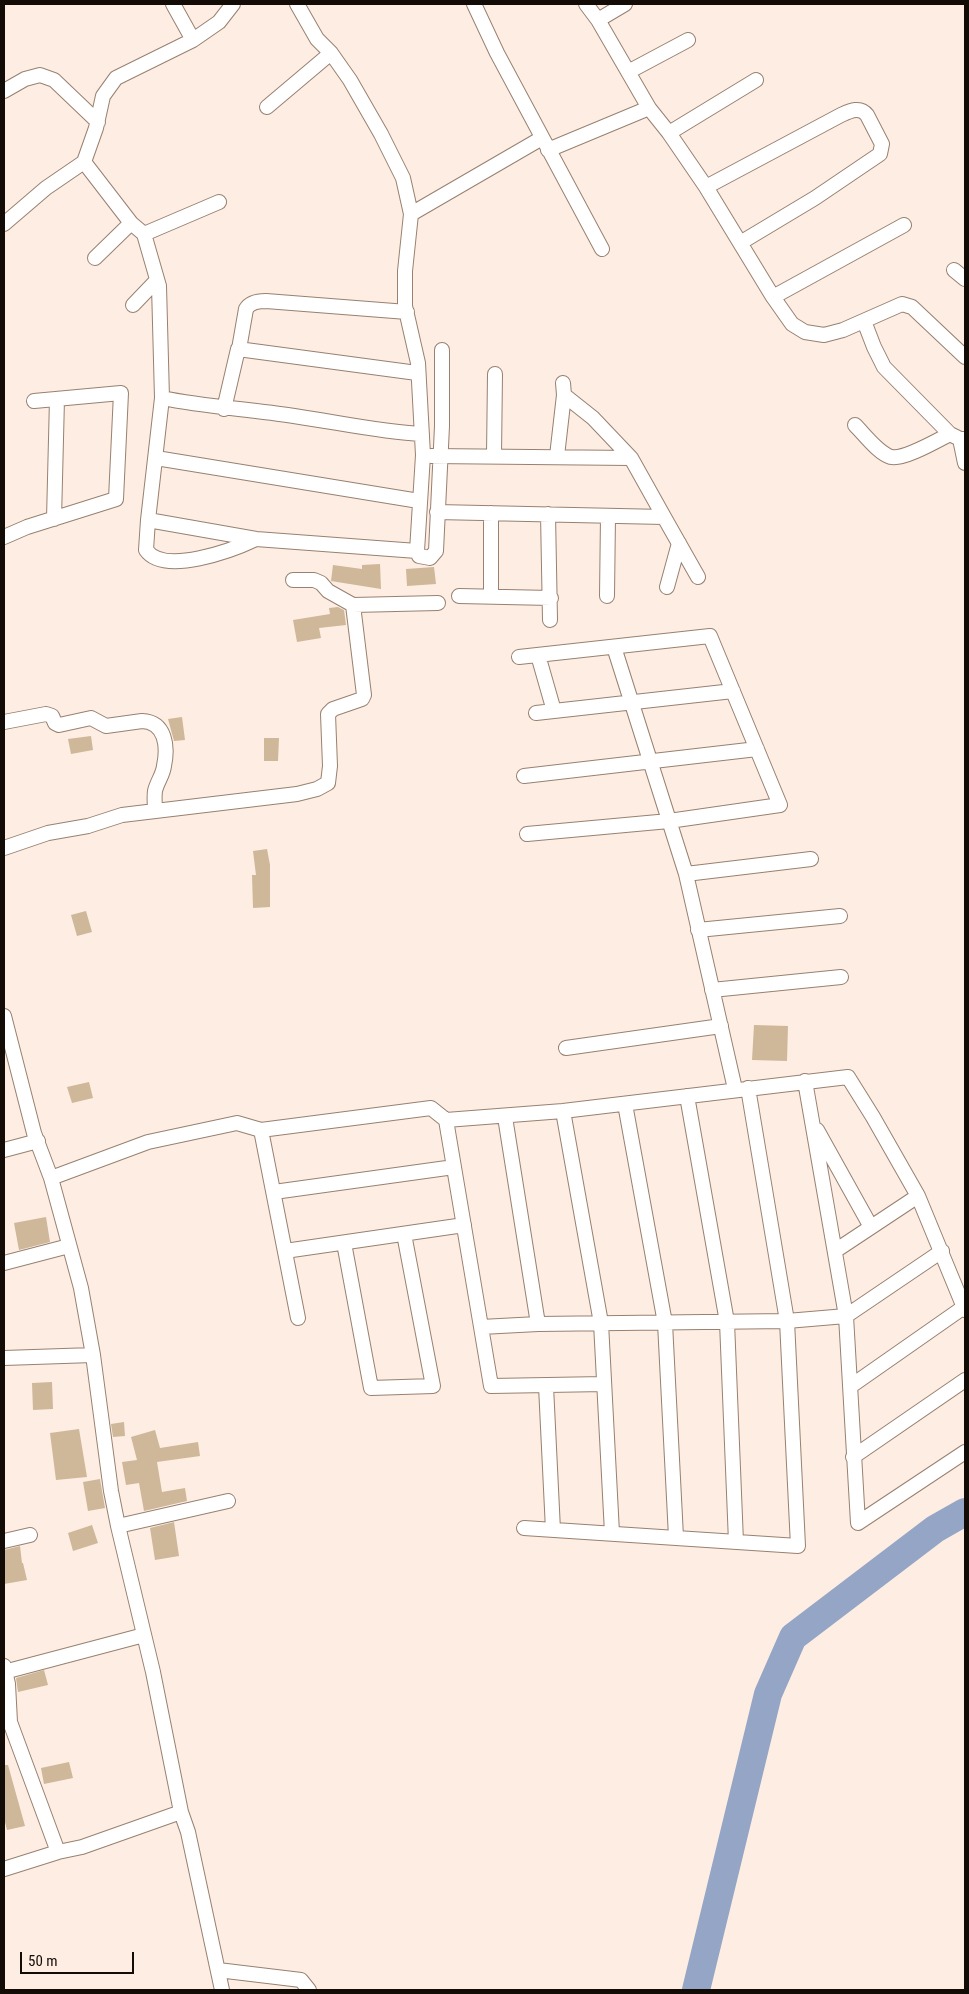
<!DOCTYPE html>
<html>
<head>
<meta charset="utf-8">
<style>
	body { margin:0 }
	#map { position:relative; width:969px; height:1994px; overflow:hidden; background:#fdede2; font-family:"Roboto Condensed",sans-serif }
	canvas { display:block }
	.frame { position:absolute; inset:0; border:5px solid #130b06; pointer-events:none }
	.scale { position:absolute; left:20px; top:1952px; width:114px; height:22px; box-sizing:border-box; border:2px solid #130b06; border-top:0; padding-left:6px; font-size:15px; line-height:18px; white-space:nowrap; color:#130b06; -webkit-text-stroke:4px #fdede2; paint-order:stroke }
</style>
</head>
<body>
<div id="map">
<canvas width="969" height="1994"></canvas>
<div class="frame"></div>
<div class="scale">50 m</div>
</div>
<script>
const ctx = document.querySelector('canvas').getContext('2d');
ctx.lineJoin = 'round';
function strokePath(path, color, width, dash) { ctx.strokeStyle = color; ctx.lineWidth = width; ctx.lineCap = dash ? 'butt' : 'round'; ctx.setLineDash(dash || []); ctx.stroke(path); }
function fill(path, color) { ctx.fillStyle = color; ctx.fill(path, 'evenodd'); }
strokePath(new Path2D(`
	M696 1990 768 1694 793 1637 935 1529 965 1512`), '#94a5c5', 28);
fill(new Path2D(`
	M380 564 381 589 331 581 333 565 362 569V565Z
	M434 567 436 584 407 586 406 569Z
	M338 607 344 610 346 625 319 628 321 638 297 642 293 620 330 614 329 608Z
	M182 717 185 740 174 741 168 719Z
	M91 736 93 750 71 754 68 739Z
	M264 738H279L278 761H264Z
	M267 849 270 865V907L253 908 252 875H256L253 851Z
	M86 911 92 932 77 936 71 915Z
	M754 1025 788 1026 787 1061 752 1060Z
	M89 1082 93 1098 72 1103 67 1087Z
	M46 1217 50 1242 19 1250 14 1223Z
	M52 1382 53 1409 33 1410 32 1383Z
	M124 1422 125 1436 113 1437 111 1424Z
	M79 1429 87 1477 56 1480 50 1433Z
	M155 1430 160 1448 198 1442 200 1456 157 1462 162 1492 185 1488 187 1501 144 1511 139 1483 126 1485 122 1462 137 1460 131 1437Z
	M100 1479 105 1508 88 1511 83 1482Z
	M174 1522 179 1556 155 1560 150 1528Z
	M92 1525 98 1543 73 1551 68 1533Z
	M20 1546 22 1563H23L27 1580 4 1584V1550Z
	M44 1670 48 1685 18 1692 16 1678Z
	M69 1762 73 1778 44 1784 41 1768Z
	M4 1765H8L25 1826 7 1830 4 1818Z`), '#cfb799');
const minor = new Path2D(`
	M173 4 193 40
	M297 4 317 39 331 53 350 80 381 134 403 178 411 214 405 271V306L418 363 423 455 417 551 419 556 430 558 436 551 442 426V350
	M474 4 497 53 602 249
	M586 4 598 20 649 108 669 133 706 187 773 297 792 324 805 332 824 335 843 330 902 304 912 307 965 357
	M598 20 625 4
	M628 72 688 40
	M4 91 25 79 40 75 54 80 98 122
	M267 107 331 53
	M669 133 756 80
	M548 150 649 108
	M84 162 131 223 144 234 159 286 162 398C206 407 250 409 294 416 336 422 380 432 422 434
	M706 187 841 115C850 111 860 106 867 115L882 144 880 154 815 198 740 243
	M411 214 542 138
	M4 224 46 188 84 162 96 128 103 96 116 78 193 40 219 22 233 4
	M144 234 219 202
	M95 258 131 223
	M954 270 965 279
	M773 297 904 225
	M133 305 157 280
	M864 321 874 347 884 367 950 434 960 439H965
	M239 349 246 309C250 302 258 301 266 301L407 312
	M564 395 593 418 631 458 664 517
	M162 398 148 520 146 550C164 576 233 550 256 539
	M224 409 238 349 417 373
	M855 425C865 435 878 453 891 457 904 460 938 440 950 434
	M960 439 965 463
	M494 455 495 374
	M431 456 631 458
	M557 456 564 395 563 383
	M156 458 419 501
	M437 512 664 517 698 577
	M491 513V595
	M548 514 550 620
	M54 519 57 399
	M148 520 256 539 417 551
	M4 537 27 527 116 499 121 393 34 401
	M293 580H314L321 583 328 591 353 605
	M667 587 679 543
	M459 596 551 598
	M607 596 608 516
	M614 647 686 874 735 1089
	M538 655 554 711
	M519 657 710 636 780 805 669 821 527 834
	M536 713 733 691
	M4 722 46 714 52 716 55 723 59 725 91 718 106 726 142 721C166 722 168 747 164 766 163 775 157 782 155 791 154 798 155 804 155 811
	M524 776 757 749
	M4 848 48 833 88 826 122 815 297 794 317 789 328 783 330 766 328 714 333 709 362 699 364 695 353 605 438 603
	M686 874 811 859
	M698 930 840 916
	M712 990 841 977
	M4 1016 34 1133 51 1178 81 1288 93 1355 111 1491 118 1526 153 1672 181 1812 188 1832 222 1990
	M566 1048 721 1026
	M805 1081 846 1316 858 1523 965 1452
	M687 1096 727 1322 736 1542
	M625 1104 665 1323 676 1537
	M563 1111 601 1323 612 1533
	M505 1117 538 1324
	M446 1120 491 1386 604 1384
	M261 1130 298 1318
	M817 1130 871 1227
	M4 1150 38 1141
	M51 1178 148 1142 237 1123 261 1130 431 1108 446 1120 563 1111 848 1077 873 1117 918 1196 965 1310
	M274 1192 454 1167
	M344 1243 371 1388 433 1386 404 1234
	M285 1251 464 1225
	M835 1251 918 1196
	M4 1263 69 1246
	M481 1327 538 1324 787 1321 846 1316 942 1251
	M4 1358 93 1355
	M546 1386 553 1530
	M851 1386 964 1307
	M853 1457 965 1380
	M118 1526 228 1501
	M524 1528 798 1546 787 1321 748 1088
	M4 1541 30 1535
	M4 1666 8 1684 10 1722 58 1852 82 1847 181 1812
	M4 1672 144 1635
	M4 1869 58 1852
	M218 1970 301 1980 309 1990`);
strokePath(minor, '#988170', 16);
strokePath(minor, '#fff', 14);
</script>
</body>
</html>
